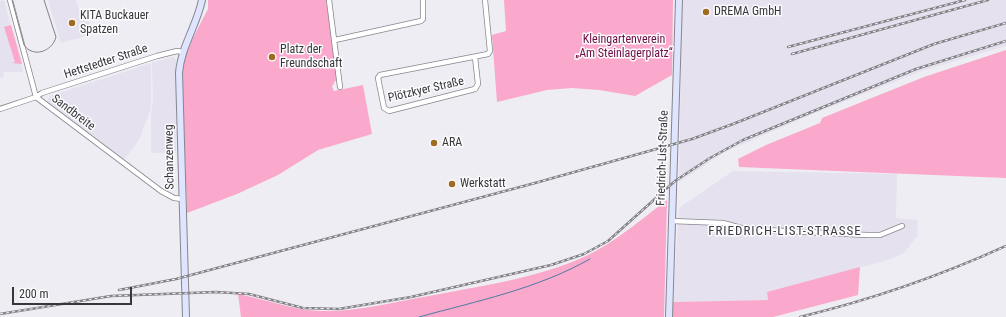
<!DOCTYPE html>
<html>
<head>
<meta charset="utf-8">
<style>
	body { margin:0 }
	#map { position:relative; width:1006px; height:317px; overflow:hidden; background:#efedf4; font-family:"Roboto Condensed",sans-serif }
	canvas { display:block }
	.scale { position:absolute; left:12px; top:287px; width:120px; height:18px; box-sizing:border-box; border:2px solid #373639; border-top:0; padding-left:5px; font-size:12px; line-height:14px; white-space:nowrap; color:#373639; -webkit-text-stroke:3px #fcfbfe; paint-order:stroke }
</style>
</head>
<body>
<div id="map">
<canvas width="1006" height="317"></canvas>
<div class="scale">200 m</div>
</div>
<script>
const ctx = document.querySelector('canvas').getContext('2d');
ctx.lineJoin = 'round';
function fill(path, color) { ctx.fillStyle = color; ctx.fill(path, 'evenodd'); }
function strokePath(path, color, width, dash) { ctx.strokeStyle = color; ctx.lineWidth = width; ctx.lineCap = dash ? 'butt' : 'round'; ctx.setLineDash(dash || []); ctx.stroke(path); }
function drawText(font, color, halo, rows, align = 'center') {
  ctx.font = font + ' "Roboto Condensed",sans-serif'; ctx.lineWidth = 3; ctx.setLineDash([]); ctx.textBaseline = 'middle'; ctx.strokeStyle = halo; ctx.fillStyle = color; for (const [text, x, y, turn = 0] of rows) {
    ctx.save(); ctx.translate(x, y); ctx.rotate((+turn || 0) * Math.PI / 180); ctx.textAlign = isNaN(turn) ? turn : align; if (halo) ctx.strokeText(text, 0, 0); ctx.fillText(text, 0, 0); ctx.restore();
  }
}
fill(new Path2D(`
	M4 0 23 72H3L4 77 0 78V1Z
	M48 0H76L80 12 85 10 93 34 61 43Z
	M682 0H1006V46L925 70 815 113 725 152 679 182Z
	M172 57 176 59V153H151V116L153 99 152 63Z
	M151 63V108L139 140 123 161 46 103 50 96Z
	M733 171 897 174 896 218 918 220 917 236 904 253 888 260 767 292 768 300 673 302 679 208Z`), '#e5e1ef');
fill(new Path2D(`
	M208 0H326L338 80 335 81 332 87 334 91 363 85 372 134 318 150 278 175 237 194 187 213 182 71 186 51 208 9Z
	M504 0H673L672 75 635 96 599 90 572 88 547 90 497 102 492 35 506 31Z
	M11 25 22 64 12 63 15 62 4 27Z
	M1006 50V178L739 167 738 159 766 145 820 123 822 118 924 77Z
	M667 200 664 317H241L238 294C265 299 292 310 321 311 357 312 393 302 429 296 485 285 557 276 606 245 627 232 647 215 667 200Z
	M860 267 858 295 773 317H673V302L768 300 767 292Z`), '#faa8cc');
strokePath(new Path2D(`
	M419 317C477 301 537 289 590 259`), '#4e7ba3', 1);
const street = new Path2D(`
	M10 0 36 97 161 191 174 198 182 199
	M329 0 340 87
	M335 40 421 21 423 19V0
	M475 57 478 84 475 89 389 111 384 108 378 78 380 75 488 54 490 51 485 0
	M0 109 36 97 42 93 157 56 177 51 183 52
	M672 221 723 223 745 229 867 235H880L902 226`);
const secondary = new Path2D(`
	M186 317 179 73C181 47 197 25 202 0
	M669 317 679 0`);
strokePath(street, '#87868c', 6);
strokePath(secondary, '#87868c', 8);
strokePath(street, '#fff', 4.5);
strokePath(secondary, '#dfe5fe', 6);
strokePath(new Path2D(`
	M12 0 24 45C33 58 52 52 56 37L44 0`), '#838287', 1);
const rail = new Path2D(`
	M788 47 965 0
	M792 54 988 0
	M119 290 176 279 535 183 692 139 733 124 934 44 1006 23
	M0 314 111 296 216 292 249 294 303 308 339 309 411 297 551 265 584 254 608 241 675 181 710 158 743 140 916 69 1006 41
	M800 317C871 300 940 276 1006 246`);
strokePath(rail, '#838287', 2.5);
strokePath(rail, '#fcfbfe', 1, [3]);
for (const [x, y, r, color] of [
	[706,12,4,"#9e6b21"],
	[72,23,4,"#9e6b21"],
	[272,57,4,"#9e6b21"],
	[434,143,4,"#9e6b21"],
	[452,184,4,"#9e6b21"]
]) { const dot = new Path2D(); dot.arc(x, y, r, 0, 2 * Math.PI); ctx.fillStyle = color; ctx.fill(dot); strokePath(dot, '#fcfbfe', 1.5); }
drawText('12px', '#373639', '#fcfbfe', [
	["DREMA GmbH",714,12],
	["KITA Buckauer",80,16],
	["Spatzen",80,30],
	["Platz der",280,50],
	["Freundschaft",280,64],
	["ARA",442,143],
	["Werkstatt",460,184]
], 'left');
drawText('12px', '#6d0d44', '#fcfbfe', [
	["Kleingartenverein",624,40],
	["„Am Steinlagerplatz“",624,54]
]);
drawText('12px', '#373639', '#fcfbfe', [
	["Hettstedter Straße",106,62,-18],
	["Plötzkyer Straße",426,90,-13],
	["Sandbreite",73,113,37],
	["Schanzenweg",170,157,-91],
	["Friedrich-List-Straße",663,158,-88]
]);
ctx.letterSpacing = '1px';
drawText('13px', '#3d3b41', '#fcfbfe', [
	["FRIEDRICH-LIST-STRASSE",785,232]
]);
ctx.letterSpacing = '0px';
</script>
</body>
</html>
